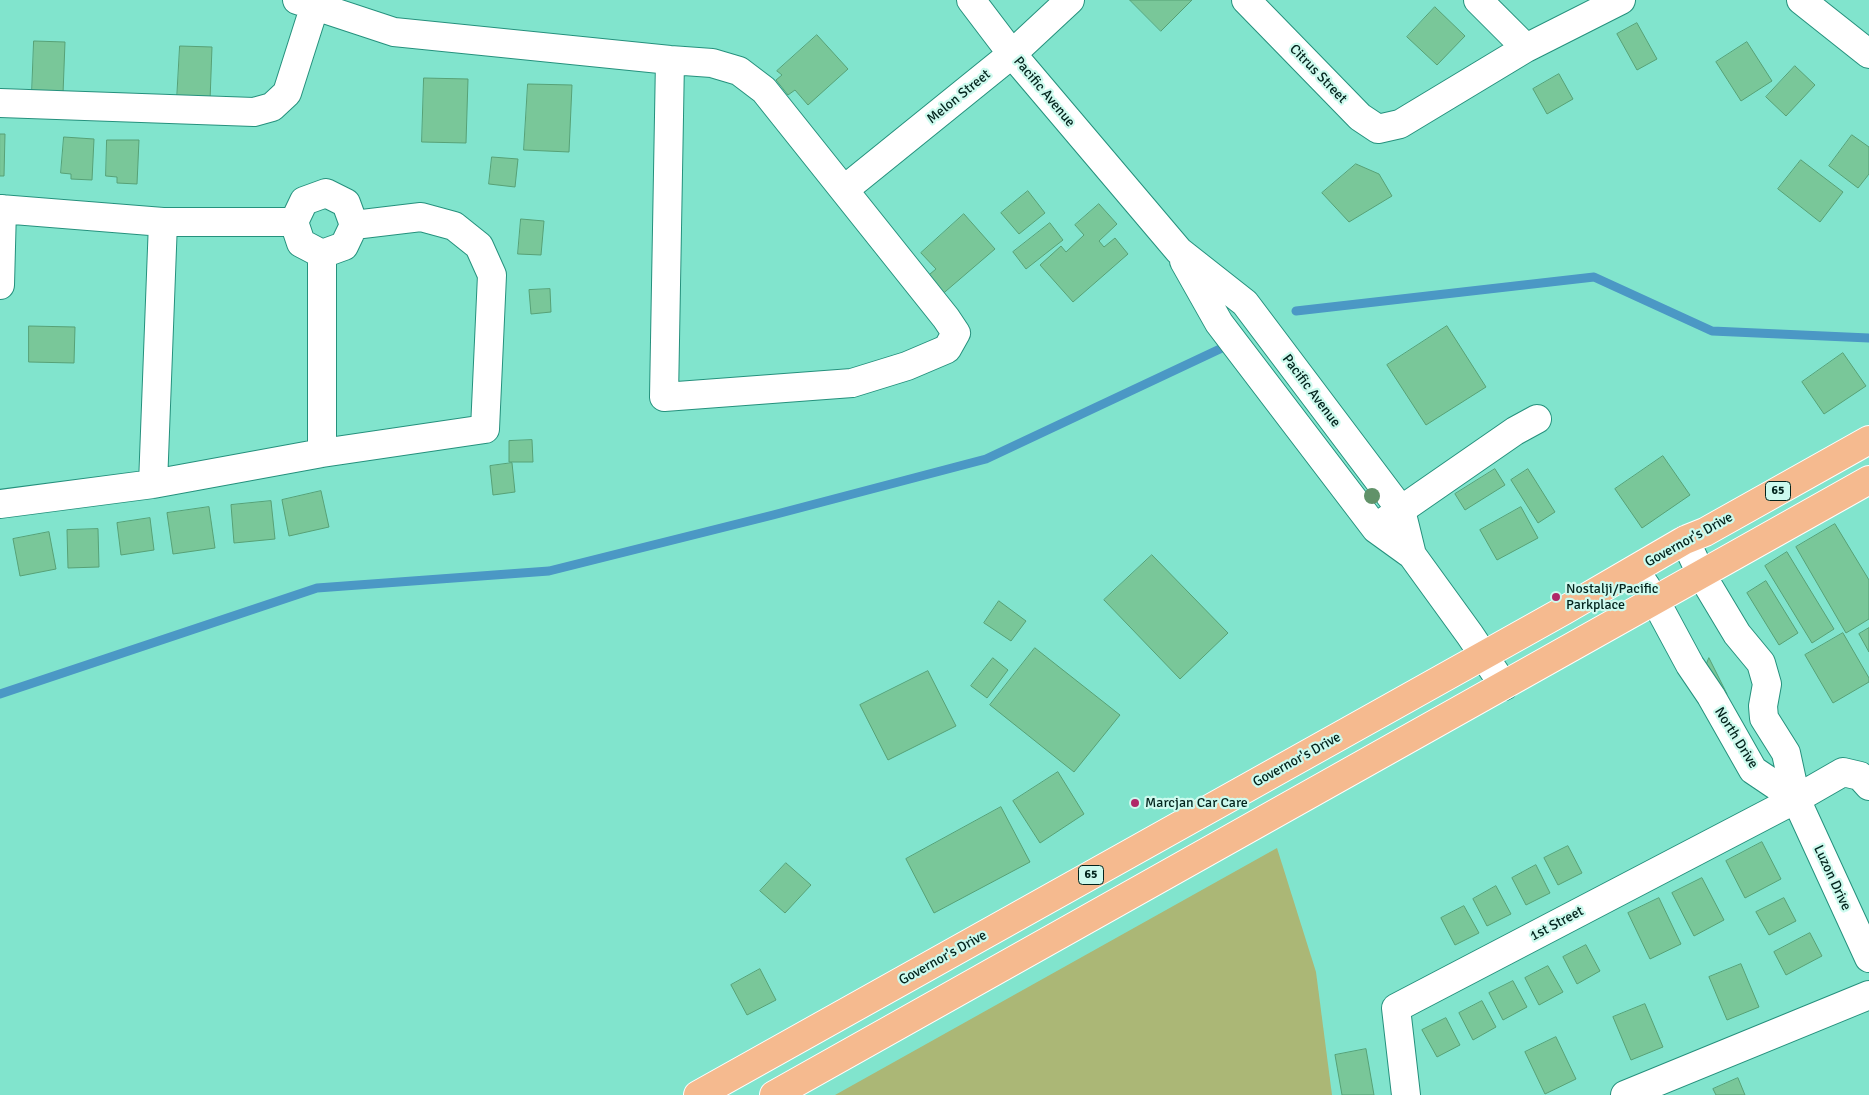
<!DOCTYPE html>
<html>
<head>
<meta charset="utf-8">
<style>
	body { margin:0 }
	canvas { display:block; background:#81e4cd }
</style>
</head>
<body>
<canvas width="1869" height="1095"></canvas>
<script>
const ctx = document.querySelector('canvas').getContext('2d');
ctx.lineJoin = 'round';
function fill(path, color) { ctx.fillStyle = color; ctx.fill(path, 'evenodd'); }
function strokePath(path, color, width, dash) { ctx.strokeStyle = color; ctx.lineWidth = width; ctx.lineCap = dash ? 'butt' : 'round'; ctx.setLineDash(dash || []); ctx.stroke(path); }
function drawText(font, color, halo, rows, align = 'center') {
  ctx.font = font + ' Signika,sans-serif'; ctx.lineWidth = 4.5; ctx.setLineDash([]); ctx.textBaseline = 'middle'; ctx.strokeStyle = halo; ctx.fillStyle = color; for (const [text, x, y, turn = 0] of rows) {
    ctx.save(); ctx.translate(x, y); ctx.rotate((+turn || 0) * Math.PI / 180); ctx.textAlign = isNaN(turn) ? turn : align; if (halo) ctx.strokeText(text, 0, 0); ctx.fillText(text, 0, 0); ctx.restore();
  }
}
fill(new Path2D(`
	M1277 848 1316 972 1332 1095H835Z`), '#abb776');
strokePath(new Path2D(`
	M1296 311 1594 277 1712 331 1869 338
	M0 694 317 588 549 571 773 515 986 459 1222 348`), '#4b98c5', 9);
const building = new Path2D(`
	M1130 0H1192L1161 31Z
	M1435 7 1465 36 1437 65 1407 37Z
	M1637 23 1657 59 1637 70 1617 34Z
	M817 35 848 69 808 105 795 90 788 95 776 80 782 75 777 71Z
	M34 41 65 42 63 94 32 93Z
	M1747 42 1772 81 1741 101 1716 62Z
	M180 46 212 47 210 101 177 100Z
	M1795 66 1815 85 1786 116 1766 97Z
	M1559 74 1573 99 1547 114 1533 89Z
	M424 78 468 79 466 143 422 142Z
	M528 84 572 85 569 152 524 150Z
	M0 134H5L4 176H0Z
	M1852 135 1869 147V174L1858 188 1829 166Z
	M64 137 94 139 92 180 71 179V174L61 173Z
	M107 140H139L137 184 117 183V177L106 176Z
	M492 157 518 159 515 187 489 184Z
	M1801 160 1843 192 1820 222 1778 189Z
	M1356 164 1379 174 1392 196 1349 222 1322 193Z
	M1028 191 1045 213 1019 234 1001 213Z
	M1099 204 1117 224 1099 241 1104 247 1115 238 1128 254 1073 302 1040 265 1061 246 1066 252 1084 235 1075 225Z
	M964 214 995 249 939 297 924 279 936 269 921 253Z
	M521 219 544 221 541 255 518 254Z
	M1050 223 1063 240 1026 269 1013 252Z
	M550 289 551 312 531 314 529 290Z
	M29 326 75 327 74 363 29 362Z
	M1447 326 1486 387 1426 425 1387 365Z
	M1843 353 1866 386 1824 414 1802 382Z
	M532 440 533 462H509V441Z
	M1663 456 1690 495 1642 528 1615 489Z
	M512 463 515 492 493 495 490 466Z
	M1495 469 1505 485 1465 510 1455 494Z
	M1528 469 1555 512 1538 523 1511 480Z
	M321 491 329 527 289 536 282 500Z
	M271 501 275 539 234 543 231 505Z
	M209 507 215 548 173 554 167 513Z
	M1521 507 1538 538 1497 560 1480 530Z
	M150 518 154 550 121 555 117 523Z
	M1835 524 1869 580V619L1846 633 1796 547Z
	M98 529 99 567 68 568 67 530Z
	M49 532 56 569 20 576 13 539Z
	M1787 552 1834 629 1812 643 1765 566Z
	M1152 555 1228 633 1180 679 1104 600Z
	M1766 581 1798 633 1779 645 1747 593Z
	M999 601 1026 621 1011 641 984 623Z
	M1869 628V652L1859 634Z
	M1843 633 1869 678V682L1833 703 1805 655Z
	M1035 648 1120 715 1074 772 990 705Z
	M993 658 1008 670 987 698 971 686Z
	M1709 658 1727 694 1720 710 1702 676Z
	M928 671 956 726 888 760 860 705Z
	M1058 772 1084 814 1040 843 1013 801Z
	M1001 807 1030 862 934 913 906 859Z
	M1762 842 1781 879 1745 898 1726 861Z
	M1568 846 1582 873 1558 885 1544 858Z
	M786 863 811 885 785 913 760 891Z
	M1536 865 1550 893 1526 905 1512 878Z
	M1702 878 1724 920 1694 936 1672 893Z
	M1496 886 1511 914 1487 926 1473 899Z
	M1659 898 1681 944 1650 959 1628 913Z
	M1784 898 1796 921 1769 935 1756 912Z
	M1464 906 1479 933 1455 945 1441 918Z
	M1810 933 1822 956 1786 975 1774 952Z
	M1586 945 1600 971 1577 984 1563 957Z
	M1741 964 1759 1007 1727 1020 1709 977Z
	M1548 966 1563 992 1539 1005 1525 978Z
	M760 969 776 1000 747 1015 731 985Z
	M1513 981 1527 1007 1503 1020 1489 993Z
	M1482 1001 1496 1027 1473 1040 1459 1013Z
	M1645 1004 1663 1047 1631 1060 1613 1017Z
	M1446 1018 1460 1045 1437 1057 1422 1030Z
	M1556 1037 1576 1079 1545 1094 1525 1052Z
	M1366 1049 1374 1095H1342L1335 1055Z
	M1738 1078 1745 1095H1716L1713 1089Z`);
fill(building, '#79c799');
strokePath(building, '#56a176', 1);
const street = new Path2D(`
	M297 0 394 32 670 60 712 63 739 71 764 90 946 318 956 333 947 349 907 366 852 383 664 397 670 60
	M971 0 1012 54 1179 251 1245 303 1401 510 1412 555
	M1246 0 1360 117 1378 129 1400 124 1526 48 1621 0
	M1478 0 1526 48
	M1801 0 1869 54
	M0 103 254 112 272 107 287 93 315 5
	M845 189 1012 54 1070 0
	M326 193 346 203 354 225 344 246 322 254 301 243 294 222 304 201Z
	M0 209 163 222H294
	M322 254V453
	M1184 261 1219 323 1376 529 1412 555 1470 635 1504 686
	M0 285 2 209
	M153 484 163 222
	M0 504 153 484 322 453 485 429 492 275 479 246 454 226 421 217 354 225
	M1385 521 1515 431 1537 419
	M1685 540 1701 574 1737 634 1761 663 1767 684 1763 706 1764 718 1786 753 1796 799 1869 958
	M1635 570 1655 600 1690 665 1711 696 1753 770 1796 799
	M1406 1095 1396 1008 1796 799 1843 772 1860 776 1869 786
	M1625 1095 1869 995`);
const highway = new Path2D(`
	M698 1095 1563 611 1685 540 1705 532 1869 440
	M774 1095 1869 480`);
strokePath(street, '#25917d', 30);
strokePath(highway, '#fff', 30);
strokePath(street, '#fff', 28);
strokePath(highway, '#f5ba8f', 28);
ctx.fillStyle = '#619269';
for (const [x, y] of [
	[1372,496]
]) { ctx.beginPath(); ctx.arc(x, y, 8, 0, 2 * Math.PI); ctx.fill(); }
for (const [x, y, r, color] of [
	[1556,597,5,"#b02768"],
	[1135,803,5,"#b02768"]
]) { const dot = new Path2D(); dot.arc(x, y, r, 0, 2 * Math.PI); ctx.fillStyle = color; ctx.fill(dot); strokePath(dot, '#cdfaee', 2); }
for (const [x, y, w] of [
	[1778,491,25],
	[1091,875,25]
]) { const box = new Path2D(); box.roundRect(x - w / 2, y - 9.5, w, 19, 4); ctx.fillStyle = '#cdfaee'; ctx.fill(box); strokePath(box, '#03241d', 1); }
drawText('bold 12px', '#03241d', null, [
	["65",1778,491],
	["65",1091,875]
]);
drawText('14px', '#03241d', '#cdfaee', [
	["Citrus Street",1318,74,46],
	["Pacific Avenue",1044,92,50],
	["Melon Street",959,97,-39],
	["Pacific Avenue",1311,391,53],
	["Governor's Drive",1689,540,-29],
	["North Drive",1736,738,58],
	["Governor's Drive",1297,760,-29],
	["Luzon Drive",1832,878,65],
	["1st Street",1557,924,-28],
	["Governor's Drive",943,958,-29]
]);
drawText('14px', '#03241d', '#cdfaee', [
	["Nostalji/Pacific",1566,589],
	["Parkplace",1566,605],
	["Marcjan Car Care",1145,803]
], 'left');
</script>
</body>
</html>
